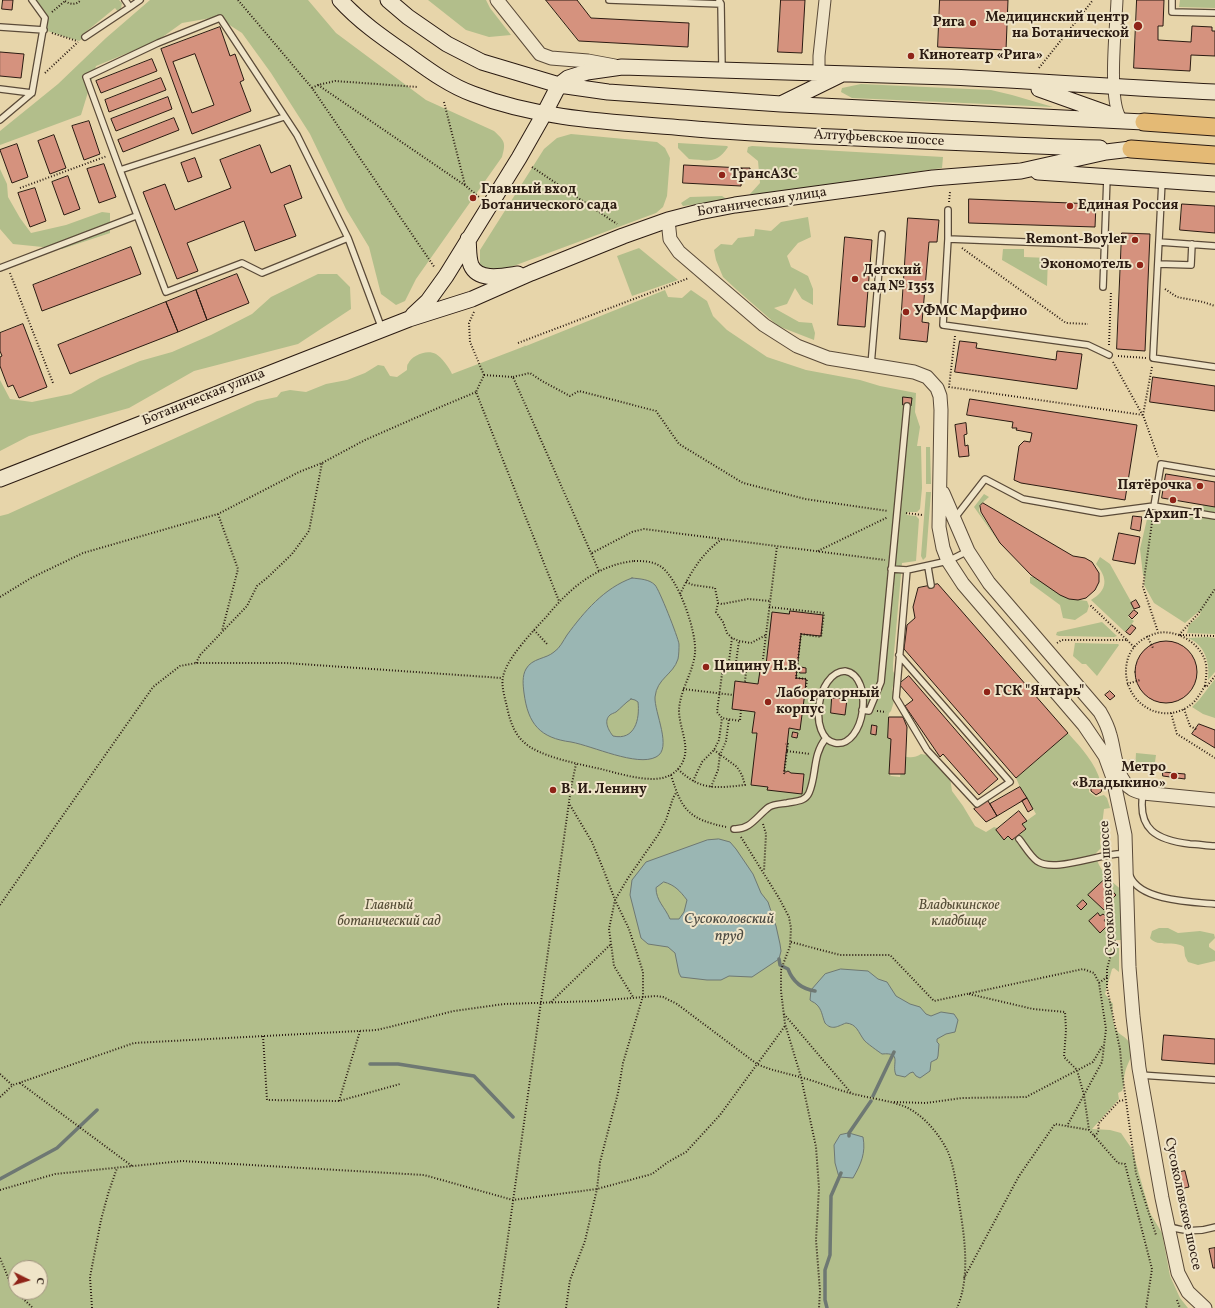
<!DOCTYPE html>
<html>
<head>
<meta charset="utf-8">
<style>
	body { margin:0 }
	#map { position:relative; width:1215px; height:1308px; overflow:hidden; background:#e7d5aa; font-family:Vollkorn,serif }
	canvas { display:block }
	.north { position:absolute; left:8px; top:1260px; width:40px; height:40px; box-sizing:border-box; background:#efe4c8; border:1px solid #a1947f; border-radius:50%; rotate:95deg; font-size:11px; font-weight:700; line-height:16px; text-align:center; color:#2b1b12 }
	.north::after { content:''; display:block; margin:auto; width:14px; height:18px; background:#8f2418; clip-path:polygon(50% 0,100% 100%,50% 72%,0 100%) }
</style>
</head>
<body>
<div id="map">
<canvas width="1215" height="1308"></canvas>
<div class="north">С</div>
</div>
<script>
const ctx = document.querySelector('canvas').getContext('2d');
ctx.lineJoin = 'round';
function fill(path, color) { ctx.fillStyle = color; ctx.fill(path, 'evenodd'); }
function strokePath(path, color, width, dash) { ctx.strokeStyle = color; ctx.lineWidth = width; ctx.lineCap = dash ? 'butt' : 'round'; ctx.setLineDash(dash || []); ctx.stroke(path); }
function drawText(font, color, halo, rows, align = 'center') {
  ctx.font = font + ' Vollkorn,serif'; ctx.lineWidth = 4; ctx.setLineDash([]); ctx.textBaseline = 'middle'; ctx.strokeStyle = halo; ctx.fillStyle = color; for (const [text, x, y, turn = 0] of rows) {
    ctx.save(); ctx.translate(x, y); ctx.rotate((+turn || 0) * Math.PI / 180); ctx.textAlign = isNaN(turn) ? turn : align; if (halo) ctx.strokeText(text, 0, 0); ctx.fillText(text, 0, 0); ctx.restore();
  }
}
fill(new Path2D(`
	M32 0H119L122 3 120 14 115 8 82 35 85 37 79 41 44 30 45 18Z
	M150 0H308L336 33 426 100 494 131C505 141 506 143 502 157L416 279 405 301 396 305 381 294 369 247 346 209 310 134 271 73 242 33 217 17 182 23 157 41 96 66 81 115 0 145V131L58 84 106 38Z
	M428 0H486L490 8 511 35 489 37 466 30Z
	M1180 0H1215V8L1179 7Z
	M861 84 991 90 1012 95 1053 107 852 98 841 92 842 88Z
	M571 134 657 142 665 148 670 158 667 196 663 207 656 213 500 271H486L480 264V250L544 149 557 138Z
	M678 143 727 146 728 147C716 165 708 160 689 159L678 148Z
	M752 146 943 157 942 168 750 197V194L760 183 758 161 747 152 748 147Z
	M0 169 7 184 8 197 20 218 31 233 66 225 102 212 110 213V233L62 249 13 244 0 229Z
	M722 196 728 200 683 206 681 203 690 197Z
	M808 217 811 237 798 243 787 256 791 267 808 276 813 289V305L802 299 795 288 787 304 774 308 799 322 812 323 815 333 814 340 778 326 737 290 723 277 716 260 714 250 721 244 732 245 738 238 754 236 755 229 771 231 781 222Z
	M639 248 678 280 632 296 617 256Z
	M1003 249H1024V257L1048 258 1047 286 1002 260Z
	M318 274H337L350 287 351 309 298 344 194 371 129 408 29 436 0 451V380L10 399 32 402 71 394 100 378 140 361 172 352 211 335 252 314 271 297Z
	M665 290 668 297 682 298 691 290 707 301 713 316 727 330 767 357 806 370 860 380 880 386 916 393 915 412 920 427 917 446H921L922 488 920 509 917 512H908L907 515 916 516 919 519 916 561 902 563 893 664V671L896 677 892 689 895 698 891 711 889 713 888 720 892 722 894 752 889 766V774L891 776 900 777 903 756C910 758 915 758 921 754L927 755 932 759 950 777 952 791 963 806 975 826 986 832 994 827 1000 829 1007 837 1008 836 1013 840 1026 829 1022 824 1036 814 1020 787 1016 778 1068 733C1082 749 1095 762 1101 783L1097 780 1089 784V792L1096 797 1104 795 1107 798 1110 808 1104 809 1100 842 1101 848 1095 854C1099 870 1109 880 1122 890V940H1112L1119 946V972L1114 968 1112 969 1105 994 1113 1004C1112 1011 1112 1024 1117 1031 1121 1036 1127 1037 1130 1044 1135 1055 1127 1063 1125 1073 1123 1080 1125 1084 1122 1091L1118 1093 1119 1099 1092 1129 1110 1130 1121 1133 1132 1149 1150 1213 1162 1233 1170 1276 1180 1298 1188 1308H0V516L8 514 257 401 277 397 281 392 290 390 306 392 326 384 347 380 365 373 378 365 384 366 390 376 397 377 407 370C407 369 407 364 408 364 412 355 427 349 436 354 442 358 449 367 452 374L520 348 525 346 523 345 526 346ZM16 1268H40V1292H16Z
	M926 447H930L931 484H926Z
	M926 492H931L926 557 923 560 921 556Z
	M984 494 989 497 980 505 979 511 999 542 974 507Z
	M1204 504 1215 507V634L1187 633 1189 625 1199 616 1201 612H1198L1185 623 1154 603 1144 585 1145 577 1143 575 1140 549 1147 519 1157 511 1194 516Z
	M1100 557 1110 564 1134 607 1128 617 1134 621 1125 632 1091 600C1108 590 1108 578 1096 564Z
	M1030 577H1036L1073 599 1087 601 1089 606 1087 612 1075 620 1063 618 1060 605 1030 583Z
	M1102 622 1117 636 1114 637 1059 636 1056 635 1057 632Z
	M1207 637 1215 638V672L1208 680C1210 662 1205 645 1188 638Z
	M1075 643 1118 644 1119 645 1097 676 1086 664H1082L1073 656Z
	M1215 679V718L1203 714 1192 707 1199 700Z
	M1136 753 1156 755 1154 769 1150 773 1135 770Z
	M1159 928H1168L1178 933 1200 931 1214 934 1215 938 1209 944V947L1215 951V961L1198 965 1188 962 1185 956 1184 947C1175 940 1158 948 1150 938L1152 931Z`), '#b2be8b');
const water = new Path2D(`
	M632 578C640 579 649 579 655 585 659 589 678 637 679 644 679 648 679 654 678 659 673 675 657 678 655 697 654 712 673 749 656 757 637 767 593 746 571 742 540 738 528 724 524 693 523 685 522 676 526 669 532 658 546 659 554 652 560 648 563 641 567 635 584 612 604 588 632 578ZM631 699 635 700 638 702C640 719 635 741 613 736 609 731 603 721 610 715 611 714 614 713 616 712 621 708 625 703 631 699Z
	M719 839 730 842 736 849 753 874 761 893 768 902 776 926 780 944 781 951 779 959 752 977 729 976 721 980H707L681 977 679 973 675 953 668 947 648 944 641 938 630 895 632 880 646 862 707 840ZM664 882C675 885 680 891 687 900L684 912 679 919H670C665 907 656 901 656 888Z
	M841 969 868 971 878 979 887 982 896 996 910 1004 920 1007 926 1014 931 1016 941 1012 954 1014 958 1020 955 1032 946 1034 937 1039V1042L939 1044 938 1056 937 1059 931 1062 930 1071 920 1078 916 1076 913 1072 910 1073 905 1077 896 1075C891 1064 903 1052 882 1054 879 1052 865 1042 864 1040 858 1032 857 1024 846 1023 838 1026 832 1031 825 1023 822 1016 822 1009 816 1004 814 1002 812 1002 810 1000L811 990 825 974Z
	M849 1133 863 1137C866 1153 861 1164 853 1178L839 1177 835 1163 834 1145 840 1135Z`);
fill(water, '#9ab6b3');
strokePath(water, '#6e7873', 1);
strokePath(new Path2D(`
	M779 959 780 965 788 969C793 982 801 989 815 991
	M370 1064H398L474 1076 513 1117
	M873 1096 894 1052
	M849 1136V1133L871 1101
	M0 1179 57 1148 97 1110
	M827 1308 825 1300V1270L830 1255 831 1196 841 1173`), '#6e7873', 3.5);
const building = new Path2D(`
	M3 0H13L12 10 2 9Z
	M546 0H577L591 18 689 23 688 47 579 41Z
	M781 0H805L802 53 778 52Z
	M940 0H1008L1006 50 938 47Z
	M1137 0H1164L1163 26H1158V40L1191 42 1192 26 1212 27V31H1215V56L1191 55 1190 71 1134 68Z
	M220 27 230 56 235 54 244 80 240 82 251 111 192 134 161 49ZM195 54 214 105 192 113 173 62Z
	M0 52 24 54 21 78 0 76Z
	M152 59 157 71 101 93 96 81Z
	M161 78 166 90 109 112 105 100Z
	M168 97 172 109 116 131 111 119Z
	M174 118 179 130 123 152 118 140Z
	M89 121 100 154 84 160 72 126Z
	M54 135 66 168 50 174 38 141Z
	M17 144 28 177 12 183 0 150Z
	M260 145 271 173 290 165 302 198 284 205 296 236 255 251 244 221 187 243 198 271 177 279 143 192 165 184 175 210 231 188 220 160Z
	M195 158 202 177 188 182 181 163Z
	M104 164 116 197 99 203 87 169Z
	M684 165 742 168 741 186 683 183Z
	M742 168H750V177L742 176Z
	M68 176 80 209 64 215 52 182Z
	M35 188 46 221 30 227 18 193Z
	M969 199 1096 204 1095 227 969 223Z
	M1182 204 1215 206V233L1180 230Z
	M908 218 939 220 937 242H929L922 322 929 323 927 342 900 339Z
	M1122 233 1150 234 1145 351 1117 349Z
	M845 237 872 240 865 327 838 325Z
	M131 247 141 274 42 311 33 285Z
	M237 274 249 303 207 320 196 290Z
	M196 290 207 320 178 332 166 302Z
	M166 302 178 332 70 374 58 345Z
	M23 324 47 387 19 398 13 385 8 387 0 366V357L2 356 0 351V333Z
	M960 341 977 343 976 348 1056 360 1057 351 1082 354 1077 389 955 372Z
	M1153 377 1215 386V411L1150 402Z
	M903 397 912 398 911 406 903 405Z
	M970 399 1137 425 1125 500 1021 483 1014 480 1019 446 1024 441 1030 442 1032 433 1016 430 1017 428H1012L1013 422 967 415Z
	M966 423 967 434 964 435 965 446 968 445 969 456 959 457 955 425Z
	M1166 474 1215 482V507L1162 498Z
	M983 503 1073 556 1085 558 1092 562 1099 573V582L1095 590 1086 598 1078 600 1069 599 1060 595 1031 575 1000 543 995 535 981 512 980 506Z
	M1133 516 1142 517 1140 531 1131 529Z
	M1119 533 1140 537 1135 564 1113 560Z
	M938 584 1068 733 1016 778 904 649 907 625 915 618 913 607 918 588Z
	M1136 600 1140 607 1134 609 1131 603Z
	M1134 610 1138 613 1132 619 1129 616Z
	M790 611 823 615 821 636 801 634 796 678 806 679 805 692 800 730 789 728 784 772H786L788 771 791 773 804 774 802 794 767 790 768 787 751 785 757 733H752L755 712 732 709 735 681 758 684 761 664 766 665 772 612 789 614Z
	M1132 625 1136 628 1130 635 1126 632Z
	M1135 672a31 31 0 1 1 62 0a31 31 0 1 1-62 0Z
	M801 667 806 668V673H800Z
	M909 676 998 779 979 795 943 754 940 757 905 706 913 700 899 684Z
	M1110 691 1115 696 1110 700 1105 695Z
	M832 698 847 699 845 715 831 713Z
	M889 717H903L907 727 905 774H889L891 739 888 738Z
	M1199 724 1215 730V748L1192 734Z
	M872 725 877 726 876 735 871 734Z
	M793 732 798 733 797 738 792 737Z
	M1130 760H1135L1134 765H1129Z
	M1163 772 1185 774V779L1163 776Z
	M1097 783 1102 786V789L1101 792 1096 795 1091 791V785Z
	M1020 787 1027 798 997 816 990 804Z
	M1027 798 1033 809 1028 812 1022 801Z
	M988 801 997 816 986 822 974 809Z
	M1019 811 1027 821 1022 824 1026 829 1012 840 1008 836 1004 840 996 830Z
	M1103 881 1116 895 1108 903 1109 905 1104 910 1088 895Z
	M1083 900 1087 904 1081 910 1077 906Z
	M1098 913 1100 916 1103 914 1107 917 1104 920 1108 925 1100 933 1089 921Z
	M1164 1035 1215 1039V1064L1162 1060Z
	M1185 1171 1189 1187 1180 1189 1176 1173Z
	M1215 1248V1268H1213L1209 1249Z`);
fill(building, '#d5927e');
strokePath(building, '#2b1b12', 1);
const service = new Path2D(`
	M125 0 130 7 140 0
	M609 0 721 4
	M719 0 721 4 722 69
	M1172 0V12L1215 13
	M0 27 44 30
	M85 37 130 7
	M0 89 32 93
	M284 117 120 170 86 77 158 43 220 18 297 135 348 238 382 329
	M0 120 32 93 45 18 32 0
	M120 170 166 292 242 263 262 273 348 238
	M1162 181 1153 358 1215 367
	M948 210V239L943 325 1088 345 1109 355
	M948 239 1104 245
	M1159 242 1215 246
	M1158 264 1191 265 1192 244
	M0 268 136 216
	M1103 287 1107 177
	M871 365 882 234
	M1154 506 1161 464 1215 473
	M954 519 985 479 1023 499 1101 513 1154 506 1215 516
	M928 567 931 585
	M891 569 907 570
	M899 655 1010 782 977 804 927 750 896 698 907 570 948 561 968 551
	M845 671C875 676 865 748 835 743 808 738 816 672 845 671Z
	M862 710 869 711 881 682 907 406
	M1143 793C1137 830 1157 840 1190 844 1198 844 1207 846 1215 846
	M734 829C750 830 757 816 769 807 774 804 781 804 787 803 795 801 805 802 809 793 817 775 812 755 826 738
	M1019 839C1024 845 1030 856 1037 861 1055 874 1104 851 1126 854
	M1130 876C1140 901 1192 902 1215 904
	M1140 1075 1215 1080
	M1168 1226C1184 1232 1199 1232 1215 1227`);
const minor = new Path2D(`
	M1117 0C1116 26 1108 97 1120 117
	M819 73V56L825 0`);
const tertiary = new Path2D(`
	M497 0 540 54 551 58 588 61 615 66
	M668 220 670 239 679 252 764 325 797 346 828 358 914 372 927 377 937 388 940 396 941 410 939 527 943 548 948 561 963 584 1084 725 1105 756 1113 778 1125 835 1129 967 1133 1016 1139 1068 1162 1198 1178 1273 1188 1292 1205 1308
	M943 493 968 551 989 583 1100 712C1104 719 1108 727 1110 735 1115 751 1115 779 1132 789 1135 791 1139 792 1143 793L1215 800`);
const secondary = new Path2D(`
	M340 0C359 21 382 37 405 53 426 68 448 85 473 94 541 120 613 122 685 128 749 134 813 136 877 139 951 142 1026 146 1100 148
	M388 0 408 17 447 44 482 62 559 85 608 92 781 104 1144 122
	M1039 89 1112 115
	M783 103 840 75
	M1038 172 1215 184
	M468 239C469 248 468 257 471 265 478 282 504 276 518 274
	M413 315 428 301 446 276 519 158 544 114 559 85 568 78 587 72 622 67C731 70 840 73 949 77 1038 81 1126 88 1215 92
	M0 479 409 319 472 299 531 273 623 236 668 220 699 212 735 205 933 178 1021 171 1106 152 1131 149`);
const primary = new Path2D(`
	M1144 122 1215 127
	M1131 149 1215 155`);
strokePath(service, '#5a4a38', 8);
strokePath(minor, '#5a4a38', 13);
strokePath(tertiary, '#5a4a38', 15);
strokePath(secondary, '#2b1b12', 17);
strokePath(primary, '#2b1b12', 19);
strokePath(new Path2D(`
	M238 0 312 88 435 268
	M65 1C71 5 76 5 81 0
	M52 12 65 1
	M52 33 77 41
	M1039 68 1093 0
	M45 73 78 42
	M318 85 466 186 479 197
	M312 88 318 85 335 81 418 87
	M444 102 465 185
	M532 167 617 224
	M20 188 107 156
	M949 202 950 192
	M962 248 1066 323 1088 324
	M10 273 53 383
	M1165 289 1177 297 1203 302 1215 306
	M474 312 469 323 470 342 484 375 476 392 559 601
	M955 336 949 387 1143 415
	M518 343 689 278
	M1109 345 1111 291
	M1118 356 1146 358
	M1113 362 1142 414
	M1152 367 1143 415 1158 457
	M484 375 513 377 599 571
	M513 377 530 373 542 381 570 396 579 391 656 411 679 444 743 483 805 499 888 511
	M906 513 922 515
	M218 514 238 569 222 631
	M1153 515 1143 587 1158 632
	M818 551 888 517
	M592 553 632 532 644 529 885 560
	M634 561C643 561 652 561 660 566 678 577 697 632 695 653 693 673 680 690 679 710 679 729 692 748 681 765 675 775 664 779 653 779 636 779 617 773 601 769 587 766 573 763 559 759 527 749 514 741 507 707 505 698 501 686 503 677 506 659 534 630 547 616 570 588 597 565 634 561Z
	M686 582 693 585 715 588 718 603 722 604 748 599 770 601
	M680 594C691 572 702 553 722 539
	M0 597 31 578 83 553 218 514 299 472 322 463 365 440 438 408 476 392
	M718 603 716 612 723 622 727 633 732 638 739 641 751 643 766 635
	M769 607 824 613 821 637 801 634 796 678 807 679 805 696 811 697
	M534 630 547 644
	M1179 635 1198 614 1215 589
	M1180 635 1215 636
	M1147 636 1153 648
	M1127 640 1134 647
	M1057 643 1062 640H1127L1090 605
	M763 659 777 546
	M196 663 200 655 247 606 257 586 267 578 292 554 309 531 322 463
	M728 669 732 638
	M735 670 739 641
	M1127 684 1140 680
	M1205 686C1206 678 1207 672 1206 664 1202 643 1174 627 1154 634 1142 638 1132 646 1128 658 1116 697 1160 731 1193 703 1198 698 1201 692 1205 686H1207L1215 676
	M683 689 733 695
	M1184 709 1190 726 1198 730
	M741 710 740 721 722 718 717 712 722 674 728 669 746 671 745 682
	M877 711 886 712
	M1171 713 1177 734 1215 758
	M787 751 810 754
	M678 769C700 791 717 788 745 785L742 775 737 767 714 750
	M784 774 788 744H785
	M671 775C682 811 689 819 726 827
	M693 781 702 762 714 750 719 740 722 718
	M711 787 718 770 720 755 726 741 729 719
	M570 805 592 842 604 871 615 900 609 929 614 966 633 997
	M763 824 766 834 764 871
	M741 837 779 898 789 917 791 928 790 946 781 970V991L785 1024 801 1077 816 1147 819 1188 816 1240 820 1291 819 1308
	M0 905 153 687 180 666 196 663H286L502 678
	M1115 940 1107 969V988L1120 1049 1122 1072 1136 1173 1156 1235
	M791 942 840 955H890L934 1001 1083 969 1094 973 1099 983 1106 1029 1102 1062 1067 1126
	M1099 983 1107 977
	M969 994 1033 1009 1065 1012 1066 1030 1064 1057 1077 1070 1084 1095 1089 1130
	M551 1002 611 944
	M784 1014 851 1093
	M263 1036 267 1100 339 1101 400 1084
	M0 1074 12 1085
	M20 1083 132 1166
	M0 1097 13 1085 134 1043 377 1030 454 1011 504 1004 595 1001 656 996 663 997 677 1004 757 1064C772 1071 787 1073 803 1078 822 1083 839 1091 858 1095 874 1099 893 1101 908 1108 925 1117 940 1135 948 1152 955 1169 957 1191 960 1209 965 1240 970 1278 957 1308
	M339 1101 360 1031
	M894 1102 926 1103 962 1098 1026 1097 1093 1062 1103 1045
	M1094 1136C1099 1133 1099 1129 1098 1124L1119 1101 1125 1100
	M0 1190 55 1174 182 1161 424 1175 513 1200 597 1189 652 1174 668 1162 686 1152 720 1115 785 1026
	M0 1258 13 1289 16 1292
	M964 1278 1019 1176 1055 1124 1089 1130 1118 1163 1125 1164 1152 1269 1146 1308
	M16 1292 33 1308
	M1177 1300 1180 1308
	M92 1308 90 1277 101 1220 108 1194 117 1168
	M498 1308 571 788 576 764
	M566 1308 570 1280 585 1241 597 1189 600 1162 618 1093 623 1063 643 996V972L629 929 615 900 628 878 658 835 666 820 673 798 676 793`), '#2b1b12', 2, [1, 2]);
strokePath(service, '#efe4c8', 5.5);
strokePath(minor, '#efe4c8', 11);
strokePath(tertiary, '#efe4c8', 13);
strokePath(secondary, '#efe4c8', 15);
strokePath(primary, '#e4ba75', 17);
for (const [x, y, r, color] of [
	[973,23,4,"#8f2418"],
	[1138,26,5,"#8f2418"],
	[911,56,4,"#8f2418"],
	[722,175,4,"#8f2418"],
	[473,198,4,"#8f2418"],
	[1070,206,4,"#8f2418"],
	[1135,240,4,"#8f2418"],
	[1140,265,4,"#8f2418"],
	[855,279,4,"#8f2418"],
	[906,312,4,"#8f2418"],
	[1200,486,4,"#8f2418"],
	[1173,500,4,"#8f2418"],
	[706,667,4,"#8f2418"],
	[987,692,4,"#8f2418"],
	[768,702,4,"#8f2418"],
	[1174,776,4,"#8f2418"],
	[553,790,4,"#8f2418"]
]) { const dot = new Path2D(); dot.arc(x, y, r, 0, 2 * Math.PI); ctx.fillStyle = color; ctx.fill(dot); strokePath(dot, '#efe4c8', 1.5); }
drawText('bold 14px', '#2b1b12', '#efe4c8', [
	["Медицинский центр",1129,18,"right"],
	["на Ботанической",1129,34,"right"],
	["Рига",965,23,"right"],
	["Кинотеатр «Рига»",919,56],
	["ТрансАЗС",730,175],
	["Главный вход",481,190],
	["Ботанического сада",481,206],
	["Единая Россия",1078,206],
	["Remont-Boyler",1127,240,"right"],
	["Экономотель",1132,265,"right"],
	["Детский",863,271],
	["сад № 1353",863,287],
	["УФМС Марфино",914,312],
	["Пятёрочка",1192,486,"right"],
	["Архип-Т",1173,515,"center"],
	["Цицину Н.В.",714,667],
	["ГСК \"Янтарь\"",995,692],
	["Лабораторный",776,694],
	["корпус",776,710],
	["Метро",1166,768,"right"],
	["«Владыкино»",1166,784,"right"],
	["В. И. Ленину",561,790]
], 'left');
drawText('14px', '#2b1b12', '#efe4c8', [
	["Алтуфьевское шоссе",879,139,3],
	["Ботаническая улица",762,203,-9],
	["Ботаническая улица",204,398,-22],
	["Сусоколовское шоссе",1109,888,-93],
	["Сусоколовское шоссе",1182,1204,78]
]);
drawText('italic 14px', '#544c36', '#efe4c8', [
	["Главный",389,906],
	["ботанический сад",389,922],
	["Владыкинское",959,906],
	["кладбище",959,922]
]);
drawText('italic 15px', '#4c4a42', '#efe4c8', [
	["Сусоколовский",729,920],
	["пруд",729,937]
]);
</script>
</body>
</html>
